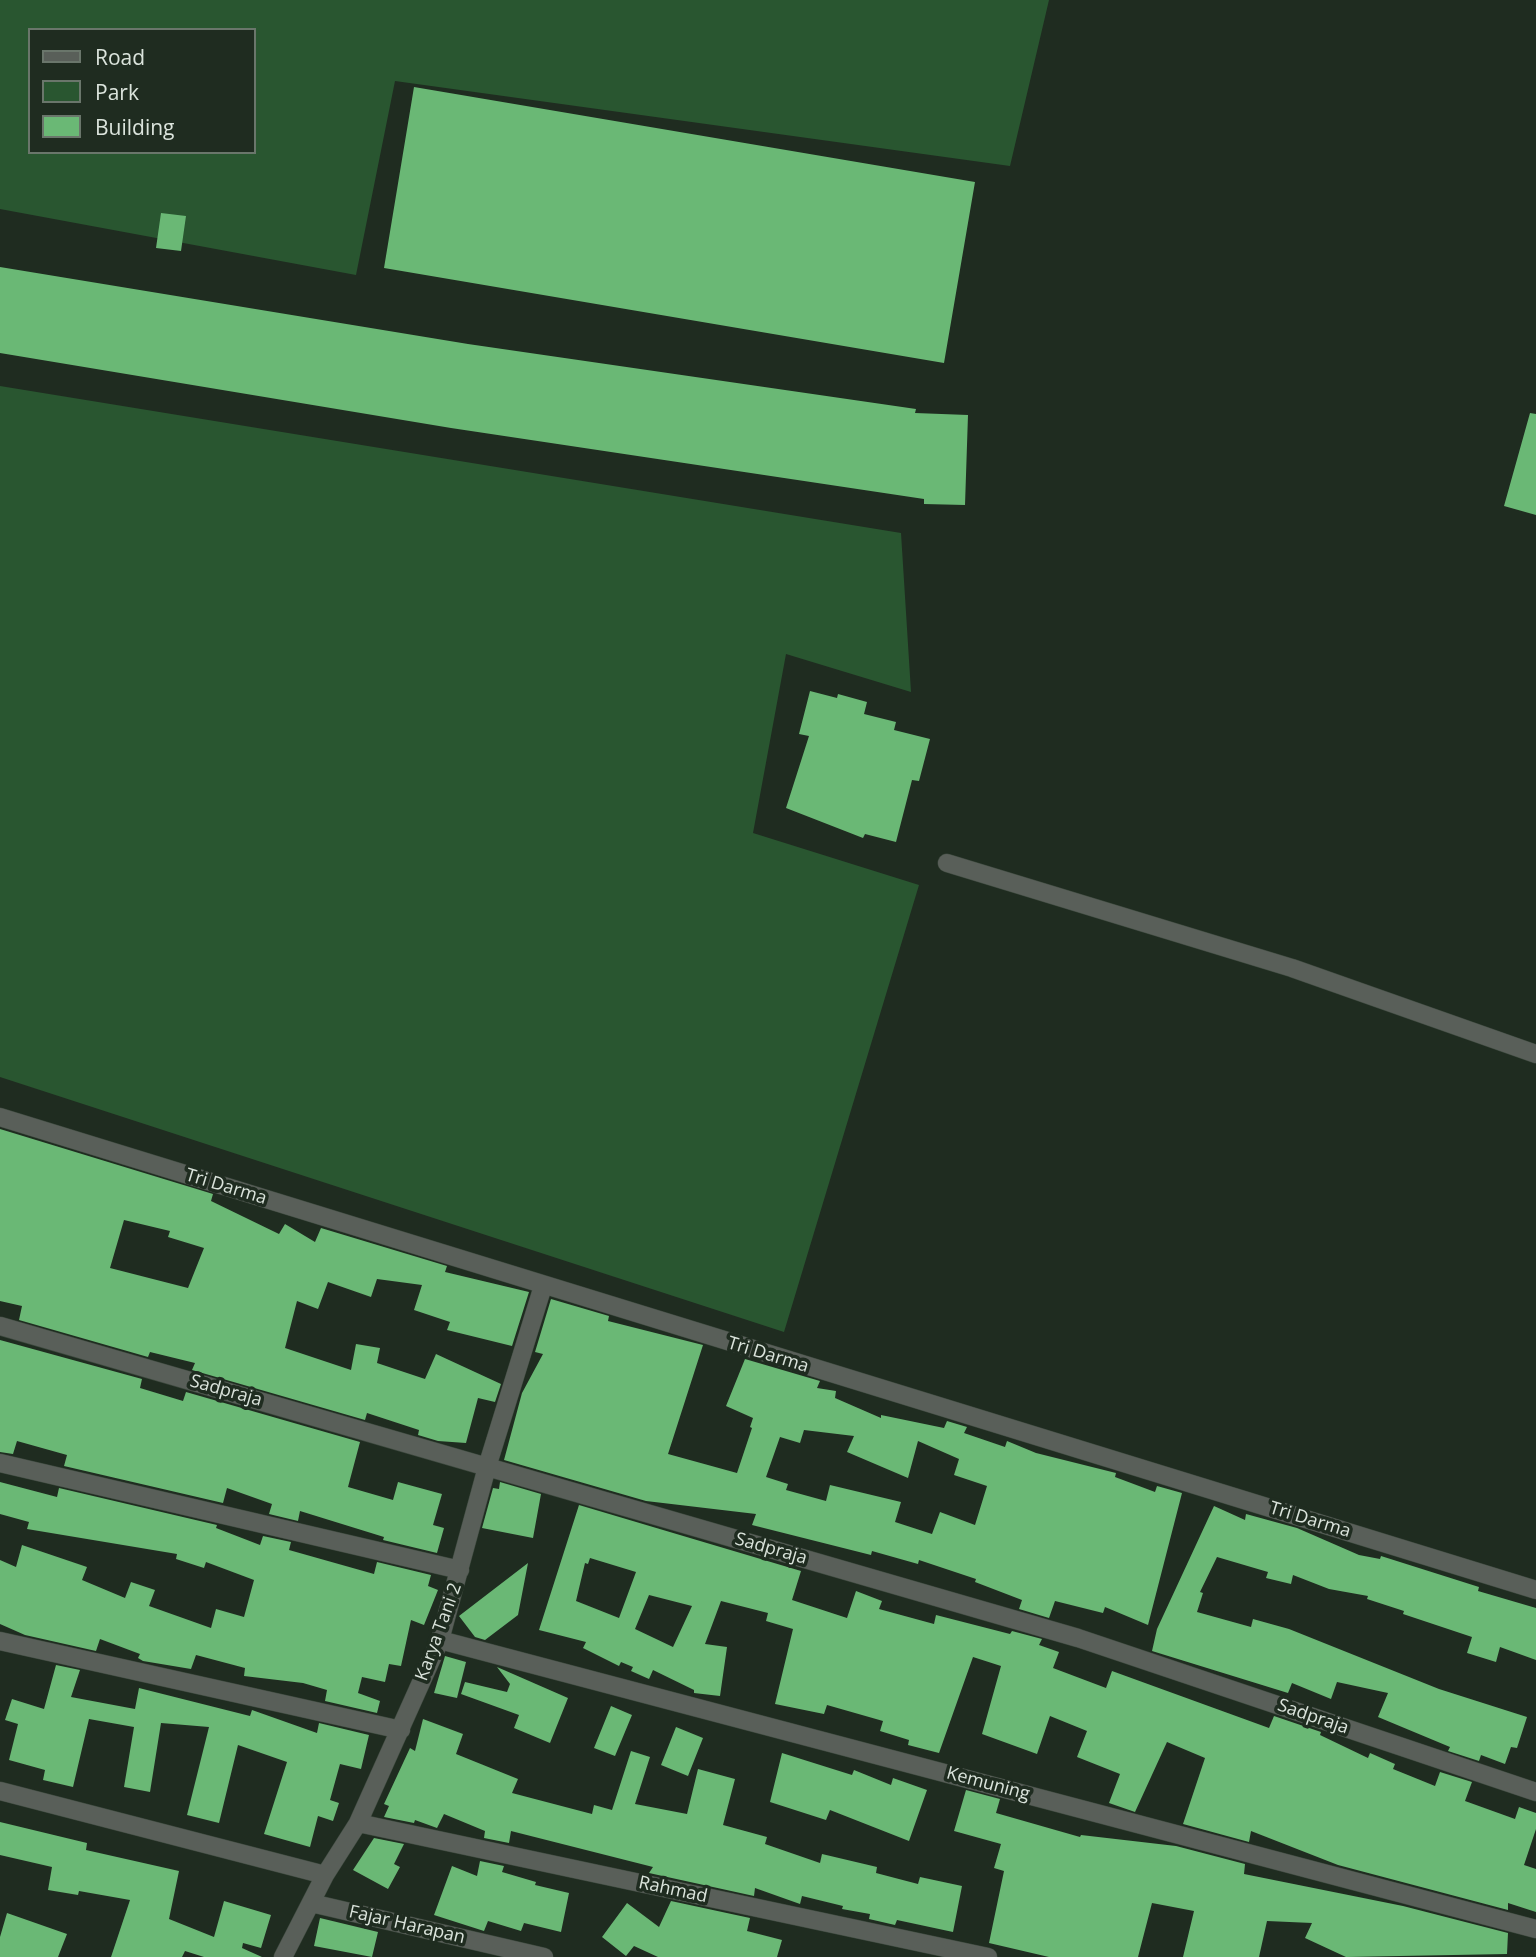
<!DOCTYPE html>
<html>
<head>
<meta charset="utf-8">
<style>
	body { margin:0 }
	#map { position:relative; width:1536px; height:1957px; overflow:hidden; background:#1f2c20; font-family:"Open Sans",sans-serif }
	canvas { display:block }
	.legend { position:absolute; left:28px; top:28px; width:228px; height:126px; box-sizing:border-box; background:#1f2c20; border:2px solid #6a766b; margin:0; padding:9px 12px; list-style:none; font-size:21px; color:#dbe4dc }
	.legend li { display:flex; align-items:center; gap:14px; height:35px }
	.legend b { width:35px; border:2px solid #6a766b }
</style>
</head>
<body>
<div id="map">
<canvas width="1536" height="1957"></canvas>
<ul class="legend">
<li><b style="height:9px;background:#595f59"></b>Road</li>
<li><b style="height:19px;background:#295630"></b>Park</li>
<li><b style="height:19px;background:#6ab875"></b>Building</li>
</ul>
</div>
<script>
const ctx = document.querySelector('canvas').getContext('2d');
ctx.lineJoin = 'round';
function fill(path, color) { ctx.fillStyle = color; ctx.fill(path, 'evenodd'); }
function strokePath(path, color, width, dash) { ctx.strokeStyle = color; ctx.lineWidth = width; ctx.lineCap = dash ? 'butt' : 'round'; ctx.setLineDash(dash || []); ctx.stroke(path); }
function drawText(font, color, halo, rows, align = 'center') {
  ctx.font = font + ' "Open Sans",sans-serif'; ctx.lineWidth = 7; ctx.setLineDash([]); ctx.textBaseline = 'middle'; ctx.strokeStyle = halo; ctx.fillStyle = color; for (const [text, x, y, turn = 0] of rows) {
    ctx.save(); ctx.translate(x, y); ctx.rotate((+turn || 0) * Math.PI / 180); ctx.textAlign = isNaN(turn) ? turn : align; if (halo) ctx.strokeText(text, 0, 0); ctx.fillText(text, 0, 0); ctx.restore();
  }
}
fill(new Path2D(`
	M0 0H1049L1010 166 395 81 356 275 0 209ZM30 30H254V152H30Z
	M0 386 901 533 911 692 786 654 753 833 919 885 784 1332 0 1077Z`), '#295630');
fill(new Path2D(`
	M414 87 975 182 944 363 384 268Z
	M161 213 186 216 181 251 156 248Z
	M0 267 468 344 916 409 915 413 968 415 965 505 924 504V499L451 428 0 353Z
	M1530 413 1536 414V515L1504 506Z
	M810 691 837 698 838 694 867 702 864 714 896 722 894 730 930 739 919 781 912 780 896 842 865 834 863 838 786 808 809 736 799 734Z
	M0 1129 213 1194 211 1201 279 1234 285 1224 315 1242 321 1228 447 1266 445 1272 529 1292 512 1346 447 1330 450 1322 414 1310 422 1285 377 1279 371 1297 328 1282 318 1309 297 1301 285 1348 351 1370 356 1344 380 1348 377 1363 425 1379 436 1354 501 1384 495 1402 478 1398 466 1443 438 1441 418 1435 419 1430 367 1413 365 1420 192 1370 195 1363 150 1352 148 1357 19 1320 22 1306 0 1301ZM124 1220 170 1231 168 1237 204 1248 188 1288 110 1268Z
	M551 1299 609 1316 608 1321 703 1345 668 1454 737 1473 752 1428 750 1427 753 1418 726 1406 745 1359 820 1381 817 1388 836 1391 835 1398 881 1418V1415L944 1428 947 1421 967 1427 964 1433 1005 1447 1007 1441 1036 1453 1116 1473 1115 1477 1155 1492 1157 1486 1182 1493 1148 1625 1105 1607 1103 1613 1055 1601 1049 1618 1019 1609 1022 1600 975 1582 976 1579 919 1560 918 1564 872 1551 871 1555 752 1525 756 1514 646 1501 504 1460 522 1393 543 1354 535 1352ZM804 1430 854 1436 847 1452 908 1478 918 1441 959 1459 954 1475 987 1486 975 1525 940 1512 932 1534 895 1522 901 1502 830 1485 826 1501 786 1490 788 1484 766 1477 780 1437 800 1443Z
	M0 1340 142 1379 140 1388 183 1401 186 1392 360 1442 348 1487 393 1500 398 1482 442 1494 433 1525 444 1528 437 1553 383 1540 384 1537 300 1511 298 1521 269 1514 272 1504 227 1488 223 1503 64 1466 67 1455 17 1441 13 1454 0 1452Z
	M0 1482 57 1497 59 1488 217 1525 216 1528 260 1545 263 1536 291 1542 289 1550 374 1574 377 1562 431 1575 428 1586 438 1590 424 1625 411 1620 401 1666 389 1664 385 1682 362 1677 358 1693 380 1701 377 1713 325 1701 327 1690 303 1683 244 1676 245 1668 196 1655 191 1669 143 1661 138 1658 140 1654 100 1639 96 1651 25 1635 0 1624V1560L16 1567 22 1545 87 1567 82 1580 125 1598 131 1582 155 1590 149 1606 211 1628 216 1609 244 1617 254 1580 206 1562 204 1568 176 1559 177 1554 27 1529 29 1522 0 1514Z
	M500 1482 541 1494 533 1538 482 1528 493 1488 499 1489Z
	M579 1505 801 1571 792 1600 847 1618 856 1591 882 1601 879 1609 934 1624 936 1615 1010 1634 1012 1631 1042 1639 1039 1645 1059 1652 1053 1668 1106 1688 1112 1671 1269 1728 1274 1716 1321 1732 1320 1735 1368 1758 1370 1753 1395 1764 1393 1769 1435 1786 1440 1772 1472 1782 1465 1801 1515 1819 1519 1807 1536 1813V1829L1524 1865 1536 1869V1912L1508 1903V1910L1338 1865 1251 1831 1249 1842 1183 1824 1205 1758 1167 1742 1135 1812 1109 1803 1120 1774 1077 1757 1087 1731 1050 1716 1037 1754 982 1734 1001 1666 973 1657 939 1753 908 1745 909 1740 880 1731 883 1721 827 1705 824 1714 775 1704 793 1629 766 1621 768 1613 721 1601 705 1644 727 1647 720 1696 694 1693V1690L653 1670 649 1679 631 1671 633 1667 621 1662 619 1666 583 1648 586 1642 539 1630ZM590 1558 636 1572 619 1618 576 1601 585 1563 588 1564ZM649 1595 692 1606 673 1647 635 1629Z
	M1214 1506 1245 1520 1246 1514 1297 1528 1359 1555 1380 1559 1381 1556 1479 1587 1478 1591 1536 1608V1660L1500 1647 1496 1662 1467 1653 1472 1637 1403 1614 1404 1611 1367 1599 1368 1596 1329 1589 1293 1575 1291 1584 1266 1578 1268 1572 1217 1557 1200 1592 1203 1593 1197 1612 1251 1627 1253 1619 1289 1629 1439 1689 1527 1717 1517 1748 1511 1747 1505 1764 1481 1755 1479 1761 1448 1751 1450 1747 1378 1717 1388 1693 1337 1682 1331 1699 1292 1683 1288 1693 1152 1651 1157 1629Z
	M528 1563 518 1615 485 1640 475 1637 459 1616Z
	M445 1656 466 1662 457 1698 434 1693Z
	M56 1665 80 1670 71 1697 135 1709 139 1688 250 1716 252 1710 317 1733 319 1723 369 1735 361 1769 340 1764 330 1800 339 1803 333 1821 318 1816 310 1847 264 1834 287 1762 238 1745 219 1823 187 1815 209 1727 161 1723 150 1792 124 1787 134 1727 89 1719 73 1787 43 1780 45 1770 9 1760 18 1724 5 1720 12 1699 44 1709Z
	M497 1667 568 1698 550 1743 514 1728 519 1715 461 1694 465 1682 507 1692 510 1684Z
	M611 1706 632 1715 615 1756 594 1748Z
	M423 1719 463 1734 456 1754 518 1779 512 1793 592 1814 594 1805 612 1810 631 1751 650 1757 635 1804 687 1814 698 1769 735 1779 723 1825 767 1837 765 1844 820 1863 822 1854 877 1867 876 1873 918 1884 920 1877 962 1886 953 1932 897 1920 895 1925 869 1919 870 1914 842 1909 843 1906 802 1896 800 1904 755 1888 754 1896 649 1873 653 1867 511 1831 509 1843 484 1838 485 1831 444 1814 437 1828 415 1820 414 1823 384 1817 389 1806 384 1804 410 1748 415 1751Z
	M676 1727 703 1738 688 1776 661 1765Z
	M782 1753 852 1775 854 1770 891 1785 893 1778 927 1790 909 1841 830 1810 826 1820 770 1802Z
	M966 1790 1000 1799 996 1813 1080 1837 1081 1835 1176 1846 1245 1864 1244 1874 1403 1906 1508 1933 1507 1954 1346 1957 1305 1938 1312 1923 1267 1921 1259 1957H1183L1194 1911 1152 1903 1138 1957H1049L989 1943 1004 1871 994 1868 1001 1844 954 1831Z
	M0 1822 87 1843 86 1850 179 1871 169 1919 214 1937 224 1901 271 1915 261 1948 243 1943 242 1948 262 1957H204L185 1951 182 1957H111L130 1900 79 1891 78 1895 48 1890 52 1867 0 1855Z
	M374 1838 404 1844 394 1864 400 1867 388 1889 353 1870Z
	M480 1861 504 1866 502 1872 536 1882 535 1885 569 1893 561 1932 524 1923 521 1931 488 1921 484 1931 434 1915 452 1866 477 1876Z
	M671 1901 750 1918 747 1931 782 1940 777 1957H658L634 1946 626 1956 602 1937 627 1903 659 1927Z
	M7 1913 67 1934 58 1957H0V1937Z
	M320 1918 378 1932 372 1957 314 1946Z`), '#6ab875');
const minor = new Path2D(`
	M947 863 1292 968 1536 1054
	M0 1117 1536 1590
	M0 1326 1078 1638 1536 1792
	M0 1463 460 1570
	M440 1640 1536 1929
	M0 1641 401 1730
	M0 1791 325 1875
	M358 1823 988 1957
	M311 1903 544 1957
	M283 1957 325 1875 358 1823 440 1640 487 1467 543 1286`);
strokePath(minor, '#3d493e', 19);
strokePath(minor, '#595f59', 18);
drawText('18px', '#dbe4dc', '#1f2c20', [
	["Tri Darma",226,1187,17],
	["Tri Darma",768,1355,17],
	["Sadpraja",226,1391,16],
	["Tri Darma",1310,1520,17],
	["Sadpraja",771,1549,16],
	["Karya Tani 2",439,1632,-70],
	["Sadpraja",1313,1717,19],
	["Kemuning",988,1784,15],
	["Rahmad",673,1890,12],
	["Fajar Harapan",407,1925,13]
]);
</script>
</body>
</html>
